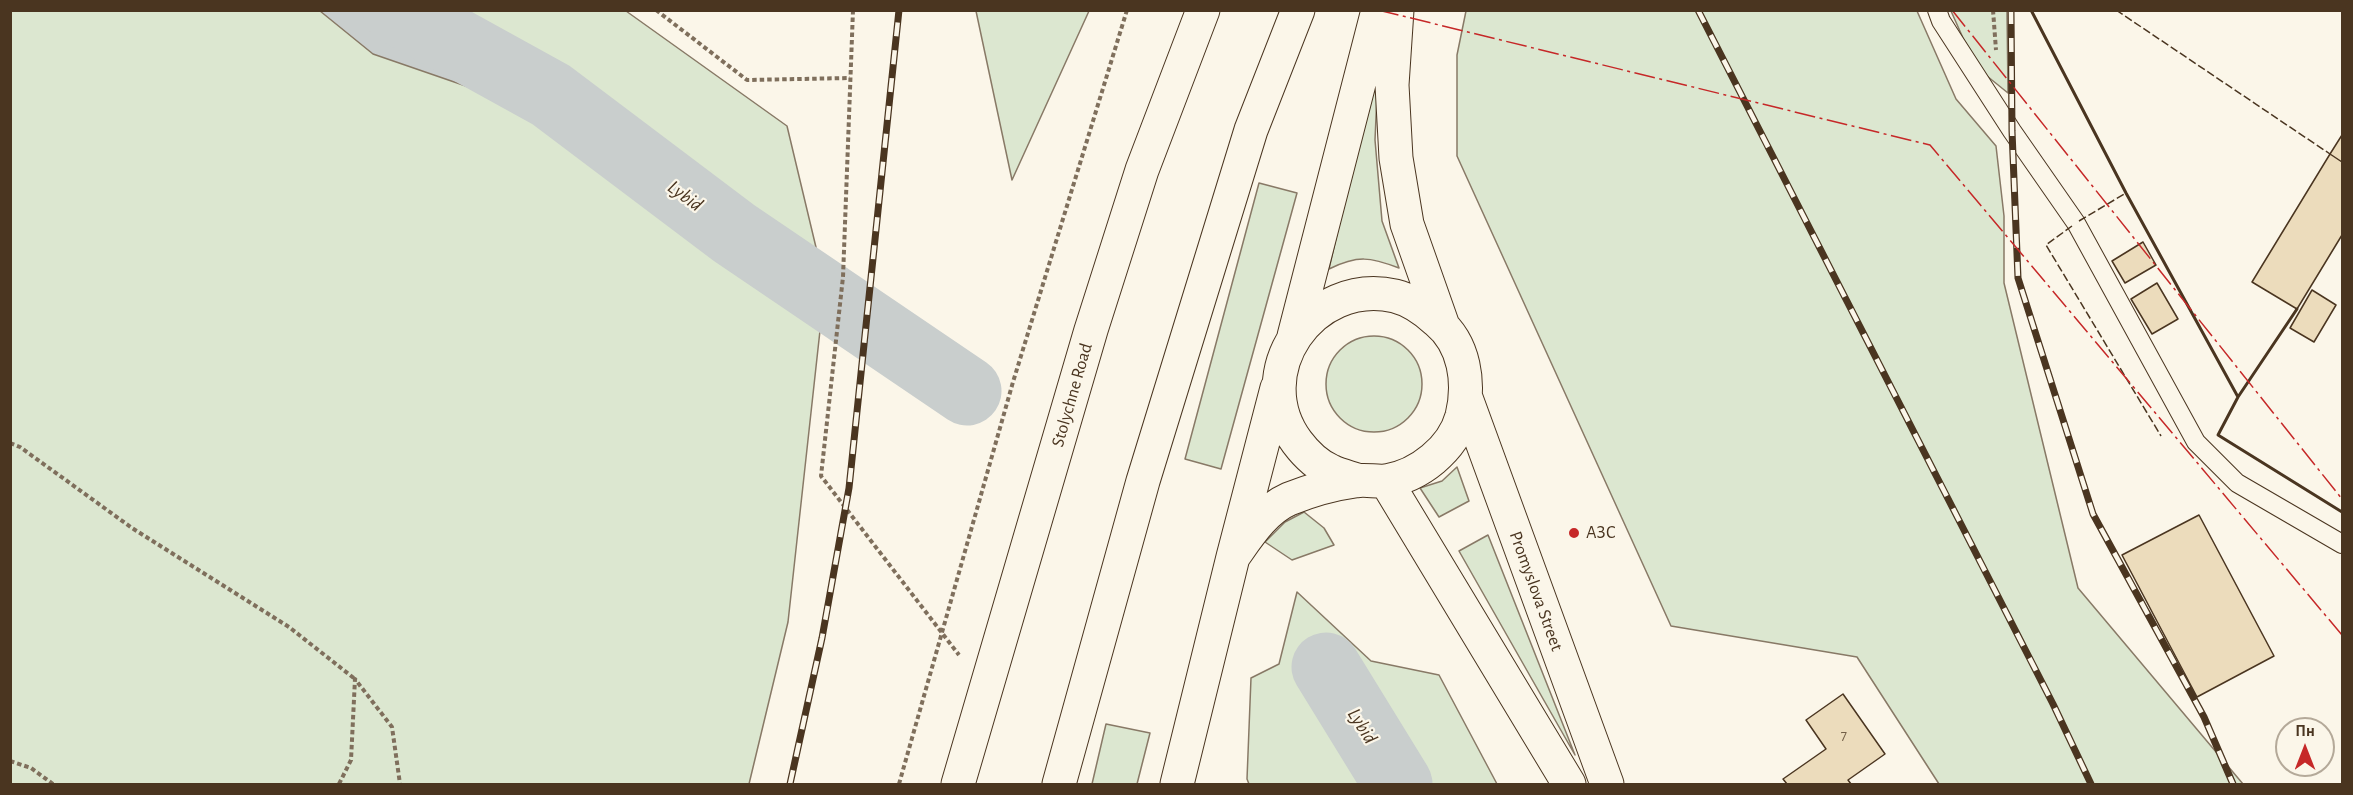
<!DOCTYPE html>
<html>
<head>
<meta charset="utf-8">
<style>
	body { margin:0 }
	#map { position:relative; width:2353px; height:795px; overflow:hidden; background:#fbf6e9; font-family:"Alegreya Sans",sans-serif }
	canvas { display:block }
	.frame { position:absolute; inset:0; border:12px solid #4a3520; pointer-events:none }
	.north { position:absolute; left:2275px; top:717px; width:60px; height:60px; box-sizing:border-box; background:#fbf6e9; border:2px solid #b4a999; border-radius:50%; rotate:0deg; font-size:16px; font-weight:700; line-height:24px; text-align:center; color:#4a3520 }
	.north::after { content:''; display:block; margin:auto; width:21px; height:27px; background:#c62828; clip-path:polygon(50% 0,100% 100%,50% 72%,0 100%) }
</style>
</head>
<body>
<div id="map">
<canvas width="2353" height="795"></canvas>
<div class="frame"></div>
<div class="north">Пн</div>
</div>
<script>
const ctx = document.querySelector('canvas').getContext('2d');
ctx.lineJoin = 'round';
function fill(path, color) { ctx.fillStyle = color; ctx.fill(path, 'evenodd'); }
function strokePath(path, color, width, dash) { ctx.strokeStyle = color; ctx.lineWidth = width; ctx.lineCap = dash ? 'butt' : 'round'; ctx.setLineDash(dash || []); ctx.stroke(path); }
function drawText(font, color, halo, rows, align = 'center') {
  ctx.font = font + ' "Alegreya Sans",sans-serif'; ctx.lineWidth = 4.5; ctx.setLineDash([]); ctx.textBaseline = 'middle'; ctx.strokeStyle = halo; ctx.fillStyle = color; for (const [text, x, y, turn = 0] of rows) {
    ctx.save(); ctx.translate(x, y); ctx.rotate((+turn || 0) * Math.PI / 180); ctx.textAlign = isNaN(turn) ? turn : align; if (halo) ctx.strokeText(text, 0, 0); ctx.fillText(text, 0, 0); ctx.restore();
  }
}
const green = new Path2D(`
	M10 11H626L787 126 825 285 788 622 749 784H11Z
	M976 11H1089L1012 180Z
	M1466 11H1917L1956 99 1996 146 2004 216V283L2078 588 2243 784H1939L1857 657 1671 626 1457 156V55Z
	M1951 11H2007L2008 93 1982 72 1963 38Z
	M1379 49 1375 140 1382 221 1399 268C1370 257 1358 255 1329 269Z
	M1259 183 1297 193 1221 469 1185 459Z
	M1326 384a48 48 0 1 1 96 0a48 48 0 1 1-96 0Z
	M1457 467 1469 501 1439 517 1420 488 1442 481Z
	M1304 512 1324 528 1334 545 1292 560 1265 542 1285 522Z
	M1488 535 1575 755 1459 551Z
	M1297 592 1371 661 1439 675 1497 784H1249L1247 779 1251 678 1279 664Z
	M1106 724 1150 733 1137 784H1092Z`);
fill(green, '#dce7d0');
strokePath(green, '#887966', 1.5);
const water = new Path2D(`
	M320 11H438L499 52 572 94 547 114 373 54Z`);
fill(water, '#c9cecd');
strokePath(water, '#887966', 1.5);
strokePath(new Path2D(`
	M397 10 551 95 734 233 967 391
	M1326 667 1398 784`), '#c9cecd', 69);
const building = new Path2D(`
	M2342 135V162L2330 154Z
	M2330 154 2342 162V235L2297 309 2252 282Z
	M2143 242 2156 265 2125 283 2112 261Z
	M2157 283 2178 319 2152 334 2131 299Z
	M2312 290 2336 305 2314 342 2290 328Z
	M2199 515 2274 656 2197 697 2122 555Z
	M1843 694 1885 754 1848 780 1851 784H1787L1783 779 1826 749 1806 720Z`);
fill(building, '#ecdcbc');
strokePath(building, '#4a3520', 1.5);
const service = new Path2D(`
	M1937 10 1941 21 2012 131 2076 223 2196 442 2237 483 2342 544`);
const minor = new Path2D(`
	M1397 10 1392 85 1396 158 1407 224 1443 326
	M1294 336 1378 10
	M1466 398 1607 784
	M1386 481 1569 784
	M1233 557C1248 536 1264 510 1289 499 1309 491 1333 484 1355 481 1365 479 1376 482 1386 481 1419 476 1453 449 1462 416 1470 383 1465 344 1437 321 1425 310 1411 300 1395 296 1312 277 1246 373 1297 442 1306 454 1317 465 1331 471 1339 475 1348 477 1357 480
	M1177 784 1233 557 1277 388`);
const trunk = new Path2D(`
	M958 784 1091 330 1142 170 1203 10
	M1059 784 1143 481 1251 130 1298 10`);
strokePath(service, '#4a3520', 20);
strokePath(minor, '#4a3520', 35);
strokePath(trunk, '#4a3520', 35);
strokePath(new Path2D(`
	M656 10 747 80 850 78
	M853 10 843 277 821 476 959 655
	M1993 10 1996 50
	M10 443 20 447 132 528 289 627 355 679
	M10 761 31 768 53 784
	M339 784 351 760 355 679 392 727 400 784
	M899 784 1013 382 1127 10`), '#7f6f5c', 4, [4.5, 3]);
strokePath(service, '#fbf6e9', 18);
strokePath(minor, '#fbf6e9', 33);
strokePath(trunk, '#fbf6e9', 33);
const rail = new Path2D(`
	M1698 10 2053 704 2091 784
	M2011 10 2012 131 2018 278 2093 514 2204 717 2233 784
	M790 784 822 638 849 488 899 10`);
strokePath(rail, '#4a3520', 7);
strokePath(rail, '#fbf6e9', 4.5, [14]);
strokePath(new Path2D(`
	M2116 10 2330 154
	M2079 221 2126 193
	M2072 226 2046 245 2161 436`), '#4a3520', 1.5, [8, 3]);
strokePath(new Path2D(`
	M2031 10 2126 193 2238 397
	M2297 309 2238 397 2218 435 2342 512`), '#4a3520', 3);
strokePath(new Path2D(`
	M1378 10 1930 145 2342 635
	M1952 10 2342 499`), '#c62828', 1.5, [21, 4.5, 3, 4.5]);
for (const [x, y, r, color] of [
	[1574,533,6,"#c62828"]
]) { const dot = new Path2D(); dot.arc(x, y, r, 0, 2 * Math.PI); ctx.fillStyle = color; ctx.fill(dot); strokePath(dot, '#fbf6e9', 2); }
drawText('15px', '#725f47', null, [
	["7",1844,735]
]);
drawText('18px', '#4a3520', '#fbf6e9', [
	["Stolychne Road",1072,395,-74],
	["Promyslova Street",1536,591,70]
]);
drawText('18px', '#4a3520', '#fbf6e9', [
	["АЗС",1586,533]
], 'left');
drawText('italic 20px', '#4a3520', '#fbf6e9', [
	["Lybid",685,196,37],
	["Lybid",1362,726,58]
]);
</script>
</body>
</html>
